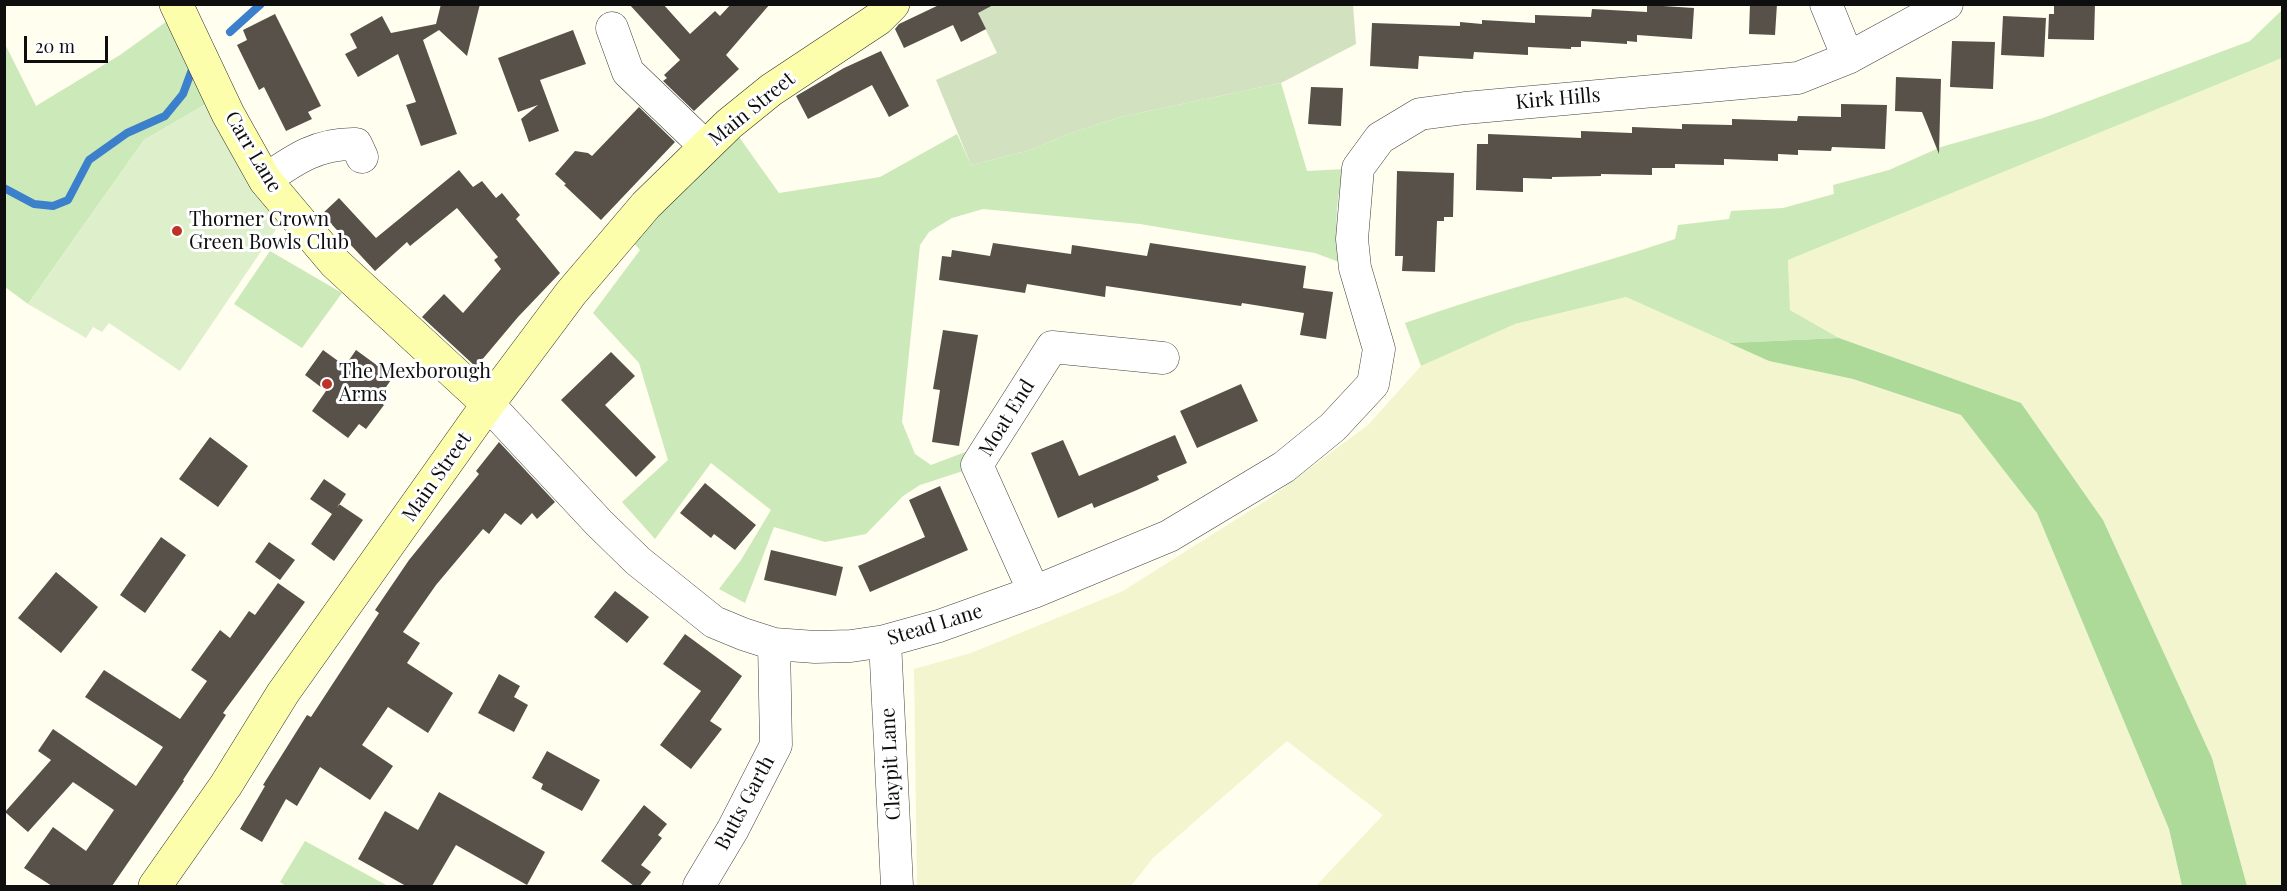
<!DOCTYPE html>
<html>
<head>
<meta charset="utf-8">
<style>
	body { margin:0 }
	#map { position:relative; width:2287px; height:891px; overflow:hidden; background:#fffeef; font-family:"Playfair Display",serif }
	canvas { display:block }
	.frame { position:absolute; inset:0; border:6px solid #0e0e0e; pointer-events:none }
	.scale { position:absolute; left:24px; top:36px; width:84px; height:27px; box-sizing:border-box; border:3px solid #0e0e0e; border-top:0; padding-left:8px; font-size:18px; line-height:21px; white-space:nowrap; color:#0e0e0e; -webkit-text-stroke:4px #fff; paint-order:stroke }
</style>
</head>
<body>
<div id="map">
<canvas width="2287" height="891"></canvas>
<div class="frame"></div>
<div class="scale">20 m</div>
</div>
<script>
const ctx = document.querySelector('canvas').getContext('2d');
ctx.lineJoin = 'round';
function fill(path, color) { ctx.fillStyle = color; ctx.fill(path, 'evenodd'); }
function strokePath(path, color, width, dash) { ctx.strokeStyle = color; ctx.lineWidth = width; ctx.lineCap = dash ? 'butt' : 'round'; ctx.setLineDash(dash || []); ctx.stroke(path); }
function drawText(font, color, halo, rows, align = 'center') {
  ctx.font = font + ' "Playfair Display",serif'; ctx.lineWidth = 6; ctx.setLineDash([]); ctx.textBaseline = 'middle'; ctx.strokeStyle = halo; ctx.fillStyle = color; for (const [text, x, y, turn = 0] of rows) {
    ctx.save(); ctx.translate(x, y); ctx.rotate((+turn || 0) * Math.PI / 180); ctx.textAlign = isNaN(turn) ? turn : align; if (halo) ctx.strokeText(text, 0, 0); ctx.fillText(text, 0, 0); ctx.restore();
  }
}
fill(new Path2D(`
	M2282 58V886H2247L2212 758 2103 520 2021 403 1839 338 1790 310 1788 260Z
	M1626 297 1769 361 1853 379 1961 415 2037 513 2169 829 2182 886H1316L1383 815 1287 741 1153 858 1131 886H917L914 669 971 653 1123 591 1270 498 1368 425 1421 366 1515 324Z`), '#f3f5cf');
fill(new Path2D(`
	M2282 10V58L1788 260 1790 310 1839 338 1729 343 1626 297 1515 324 1421 366 1405 323C1494 291 1586 269 1675 239L1678 225 1729 219 1731 211 1783 208 1834 194 1833 185 1889 170 1941 147 2043 118 2250 41Z
	M170 19 206 104 144 140 28 304 5 287 4 42 36 106 120 55Z
	M1281 83 1307 171 1345 169C1334 203 1336 227 1339 262L1315 253 1140 224 983 209 952 218 929 232 920 245 902 422 915 454 931 465 968 451 963 471 920 485 903 496 866 534 825 542 774 527 745 603 719 589 741 560 771 510 711 463 655 539 622 502 668 460 639 363 593 313 640 250 633 242 739 137 779 193 880 177 957 134 971 165 1034 149 1065 135 1120 117Z
	M270 251 342 293 302 348 234 304Z
	M305 841 388 886H286L280 882Z`), '#cce9b9');
fill(new Path2D(`
	M1839 338 2021 403 2103 520 2212 758 2247 886H2182L2169 829 2037 513 1961 415 1853 379 1769 361 1729 343Z`), '#adda98');
fill(new Path2D(`
	M974 5H1353L1356 44 1281 83 1120 117 1065 135 1034 149 971 165 936 80 997 53Z`), '#d2e1c0');
fill(new Path2D(`
	M206 104 283 219 180 371 109 323 102 332 93 327 86 338 28 304 144 140Z`), '#def0cb');
strokePath(new Path2D(`
	M230 32 261 4
	M4 188 34 204 53 206 68 200 89 160 127 133 165 116 183 94 193 67`), '#3c80cc', 8);
fill(new Path2D(`
	M441 4H480L467 56 439 30 423 40 457 134 421 146 406 105 416 102 398 54 358 77 345 54 357 48 350 34 382 16 391 33 436 24Z
	M629 4H663L690 34 715 11 720 16 731 4H770L726 55 739 69 694 111 663 81 667 78 664 75 680 60Z
	M941 4H995L978 13 986 29 961 42 953 25 904 48 895 29 899 24Z
	M1750 4H1777L1775 35 1749 34Z
	M2054 4H2095L2094 40 2048 39 2049 14H2054Z
	M1647 5 1694 8 1692 39 1637 35V42L1627 41V44L1581 41V47H1571V49L1528 47V55L1474 52 1473 59 1419 56 1418 69 1370 66 1372 23 1460 26V22L1482 24V20L1535 23V15L1591 17 1592 9 1647 12Z
	M275 14 321 106 308 112 312 119 286 131 264 87 259 90 237 45 247 40 243 30Z
	M2003 16 2046 18 2044 57 2001 55Z
	M573 30 586 64 540 80 559 131 529 142 521 119 538 105 518 112 498 58Z
	M1952 41 1995 42 1993 89 1950 87Z
	M881 51 909 106 889 117 872 85 808 119 796 96 844 68Z
	M1896 77 1941 79 1939 154 1922 112 1895 111Z
	M1311 87 1343 88 1341 126 1308 124Z
	M1841 104 1887 105 1885 149 1832 147 1831 151 1798 150V155L1778 154V161L1724 159V165L1675 164V168H1652V175L1601 174V176L1552 177V179L1523 178V192L1476 190 1477 144H1488V134L1581 138V131L1632 133V127L1682 129V124L1732 125V119L1797 121 1798 116 1841 117Z
	M639 107 675 142 601 220 564 185 566 184 555 174 575 151 588 153 592 156Z
	M459 170 473 187 482 181 496 198 502 193 520 215 516 219 560 273 518 317 476 367 422 317 444 294 463 313 501 269 494 260 498 257 457 208 410 246 407 242 375 271 322 214 339 198 376 238Z
	M1397 171 1454 173 1453 217H1444V221H1437L1435 272 1402 271 1403 256H1395Z
	M993 243 1071 254 1072 245 1147 256 1150 243 1306 266 1303 288 1333 292 1326 339 1300 335 1304 313 1242 303 1241 306 1106 286 1105 297 1027 284 1025 293 939 280 942 256 951 257 952 250 990 256Z
	M943 330 978 335 959 446 932 442 940 390 933 389Z
	M323 350 345 366 356 350 393 377 377 400 384 405 366 429 359 424 348 438 312 411 326 391 305 375Z
	M611 352 635 376 605 405 656 457 636 477 561 400Z
	M1241 384 1258 421 1197 448 1180 411Z
	M1175 435 1187 463 1157 476 1159 480 1137 490 1094 508 1092 503 1058 518 1031 453 1063 440 1079 476Z
	M210 437 248 466 218 507 179 479Z
	M499 442 555 502 537 519 532 513 521 525 505 513 489 534 483 529 436 585 403 632 420 643 407 663 453 693 428 733 388 707 362 745 393 766 370 800 320 767 297 806 286 799 262 842 240 829 265 786 263 785 307 715 311 717 379 613 375 610 409 560 479 474 476 471Z
	M324 479 346 494 337 508 339 504 363 520 334 561 311 544 332 514 310 499Z
	M705 483 756 525 735 550 714 534 711 538 680 513Z
	M940 486 968 550 870 592 858 566 925 537 909 500Z
	M161 537 186 555 145 613 120 595Z
	M269 542 295 560 280 580 255 562Z
	M771 550 843 567 836 596 764 580Z
	M56 572 98 607 61 653 18 618Z
	M278 583 305 602 223 713 226 715 183 780 184 781 112 886H52L24 868 53 827 86 851 114 810 73 782 28 832 5 812 51 760 38 751 53 729 136 786 163 747 85 697 104 670 180 719 207 681 191 670 220 630 230 638 249 611 255 615Z
	M615 591 649 617 627 643 594 617Z
	M685 634 742 676 710 721 722 729 691 769 660 745 701 691 663 664Z
	M499 674 520 686 514 697 528 705 514 732 478 713Z
	M547 751 600 780 582 811 541 789 543 784 532 778Z
	M439 792 545 852 527 885 456 845 432 886H406L358 859 385 811 418 830Z
	M644 805 667 824 658 835 662 838 641 865 651 872 640 886H634L601 861Z`), '#57514a');
const street = new Path2D(`
	M1826 4 1848 58
	M612 28 628 72 705 146
	M265 180C295 159 318 143 356 144L362 157
	M488 404 599 523 638 561 714 622 743 634 774 644 815 647 851 646 885 641 939 626 1034 592 1169 536 1284 467 1333 427 1373 384 1379 349 1355 268 1352 239 1358 168 1380 138 1420 114 1465 108 1798 78 1848 58 1947 4
	M1034 592 977 465 1052 347 1163 358
	M885 641 897 886
	M699 886 733 829 776 745 774 644`);
const secondary = new Path2D(`
	M176 4 228 114 265 180 335 263 488 404
	M155 886 226 785 283 693 488 404 571 293 646 205 729 124 771 90 878 19 893 4`);
strokePath(street, '#414141', 33);
strokePath(secondary, '#303030', 34);
strokePath(street, '#fff', 32);
strokePath(secondary, '#fdfeab', 33);
for (const [x, y, r, color] of [
	[177,231,6,"#be3327"],
	[327,384,6,"#be3327"]
]) { const dot = new Path2D(); dot.arc(x, y, r, 0, 2 * Math.PI); ctx.fillStyle = color; ctx.fill(dot); strokePath(dot, '#fff', 2); }
drawText('20px', '#0e0e0e', '#fff', [
	["Kirk Hills",1558,99,-5],
	["Main Street",752,109,-39],
	["Carr Lane",253,152,59],
	["Moat End",1007,418,-58],
	["Main Street",437,477,-55],
	["Stead Lane",935,625,-17],
	["Claypit Lane",891,764,-93],
	["Butts Garth",745,803,-62]
]);
drawText('20px', '#0e0e0e', '#fff', [
	["Thorner Crown",189,220],
	["Green Bowls Club",189,243],
	["The Mexborough",339,372],
	["Arms",339,395]
], 'left');
</script>
</body>
</html>
